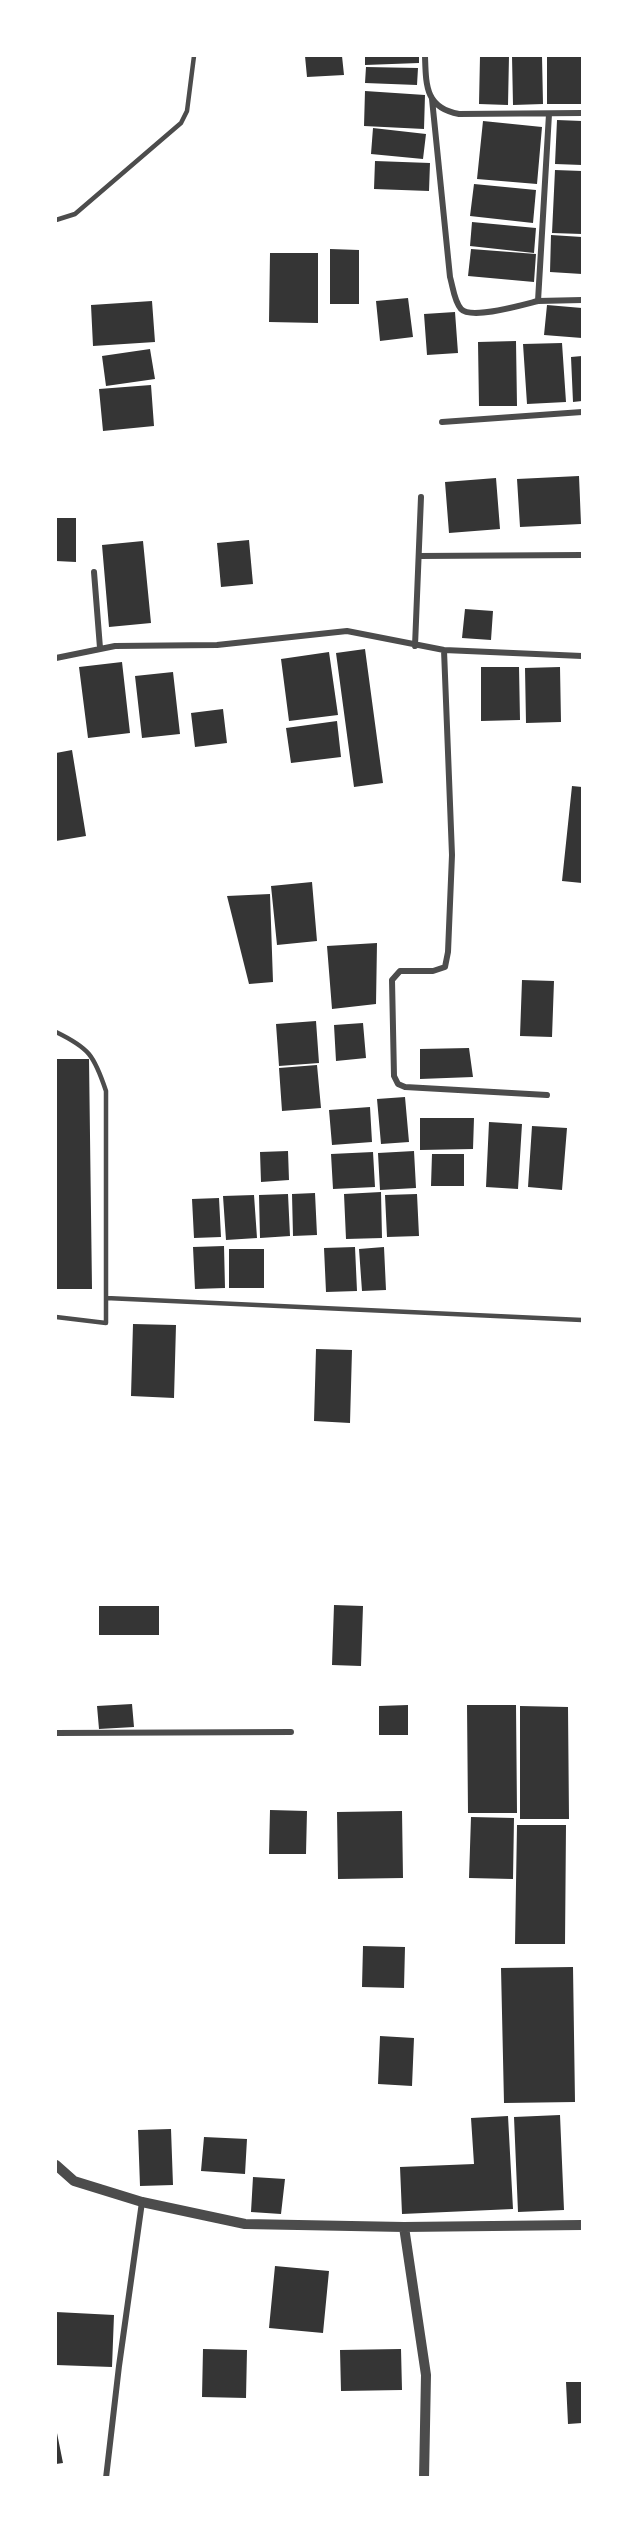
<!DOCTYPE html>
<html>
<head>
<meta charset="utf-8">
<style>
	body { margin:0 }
	#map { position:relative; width:638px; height:2533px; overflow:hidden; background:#fff; font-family:"Source Sans 3",sans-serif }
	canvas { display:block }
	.frame { position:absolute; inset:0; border:57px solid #fff; pointer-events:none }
</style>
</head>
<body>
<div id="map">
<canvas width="638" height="2533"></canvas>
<div class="frame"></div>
</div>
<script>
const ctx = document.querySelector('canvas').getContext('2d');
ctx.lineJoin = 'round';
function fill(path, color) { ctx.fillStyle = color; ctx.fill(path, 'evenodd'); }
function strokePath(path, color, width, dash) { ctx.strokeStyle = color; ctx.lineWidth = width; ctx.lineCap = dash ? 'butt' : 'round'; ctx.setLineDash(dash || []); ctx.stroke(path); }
fill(new Path2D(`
	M305 56H342L344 75 307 77Z
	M365 56H419V63L365 65Z
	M480 56H509L508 105 479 104Z
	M512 56H542L543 104 513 105Z
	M547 56H582V104H547Z
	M366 67 418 68 417 85 365 83Z
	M365 91 425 95 424 129 364 126Z
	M557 120 582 121V165L555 164Z
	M483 121 542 127 537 184 477 179Z
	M373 128 426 134 423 159 371 154Z
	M375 161 430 163 429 191 374 189Z
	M555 170 582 171V234L552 233Z
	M474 184 536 190 533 223 470 216Z
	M472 222 536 228 534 253 470 246Z
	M551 235 582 237V274L550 272Z
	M330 249 359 250V304H330Z
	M471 249 536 254 534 282 468 276Z
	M270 253H318V323L269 322Z
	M408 298 413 337 380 341 376 301Z
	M152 301 155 342 93 346 91 305Z
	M547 305 582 308V338L544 335Z
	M455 312 458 353 427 355 424 314Z
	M516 341 517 406H479L478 342Z
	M562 343 566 402 527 404 523 344Z
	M150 349 155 379 106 386 102 356Z
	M582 356V401L573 402 571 357Z
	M151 385 154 426 103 431 99 389Z
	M579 476 581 524 520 527 517 479Z
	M496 478 500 529 449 533 445 482Z
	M56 518H76V562L56 561Z
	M249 540 253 584 221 587 217 543Z
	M143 541 151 623 109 627 102 545Z
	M465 609 493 611 491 640 462 638Z
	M365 649 383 783 354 787 336 653Z
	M329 652 338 715 289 721 281 659Z
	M122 662 130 733 88 738 79 667Z
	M481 667H519L520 720 481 721Z
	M560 667 561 722 526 723 525 668Z
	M173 672 180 734 142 738 135 676Z
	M223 709 227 743 195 747 191 713Z
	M337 721 341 757 291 763 286 728Z
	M72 750 86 836 56 841V753Z
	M572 786 582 787V883L562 881Z
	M312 882 317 941 277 945 271 886Z
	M270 894 273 982 249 984 227 896Z
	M377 943 376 1004 332 1009 327 946Z
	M522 980 554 981 552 1037 520 1036Z
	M316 1021 319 1063 279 1066 276 1024Z
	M363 1023 366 1058 336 1061 334 1025Z
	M469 1048 473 1077 420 1079V1049Z
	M56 1059H89L92 1289H56Z
	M317 1065 321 1108 282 1111 279 1068Z
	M405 1097 409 1142 381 1144 377 1099Z
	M370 1107 372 1142 332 1145 329 1110Z
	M420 1118H474L473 1149 420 1150Z
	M489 1122 522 1124 518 1189 486 1187Z
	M532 1126 567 1128 562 1190 528 1187Z
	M288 1151 289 1180 261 1182 260 1152Z
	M414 1151 416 1188 380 1190 378 1153Z
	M373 1152 375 1187 333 1189 331 1154Z
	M432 1154H464V1186H431Z
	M381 1192 382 1238 346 1239 344 1194Z
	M315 1193 317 1235 293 1236 292 1194Z
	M288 1194 290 1236 260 1238 259 1195Z
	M417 1194 419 1236 387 1237 385 1195Z
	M254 1195 257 1238 226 1240 223 1196Z
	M219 1198 221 1237 194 1238 192 1199Z
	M224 1246 225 1288 195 1289 193 1247Z
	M355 1247 357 1291 326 1292 324 1248Z
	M384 1247 386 1290 362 1291 359 1249Z
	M229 1249H264V1288H229Z
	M133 1324 176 1325 174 1398 131 1396Z
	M316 1349 352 1350 350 1423 314 1421Z
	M334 1605 363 1606 361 1666 332 1665Z
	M99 1606H159V1635H99Z
	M132 1704 134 1727 99 1729 97 1706Z
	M408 1705V1735H379V1706Z
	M467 1705H516L517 1813H468Z
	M520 1706 568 1707 569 1819H520Z
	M270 1810 307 1811 306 1854H269Z
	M402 1811 403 1878 338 1879 337 1812Z
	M471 1817 514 1818 513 1879 469 1878Z
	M517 1825H566L565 1944H515Z
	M363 1946 405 1947 404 1988 362 1987Z
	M573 1967 575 2102 504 2103 501 1968Z
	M380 2036 414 2038 412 2086 378 2084Z
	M560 2115 564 2210 518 2212 514 2117Z
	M508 2116 513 2209 402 2214 400 2167 474 2164 471 2118Z
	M171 2129 173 2185 140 2186 138 2130Z
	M204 2137 247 2139 245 2174 201 2171Z
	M253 2177 285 2179 281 2214 251 2212Z
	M275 2266 329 2271 323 2333 269 2328Z
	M56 2312 114 2315 112 2367 56 2365Z
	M203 2349 247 2350 246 2398 202 2397Z
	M401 2349 402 2390 341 2391 340 2350Z
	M566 2382H582V2423L568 2424Z
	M56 2428 63 2463 56 2464Z`), '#353535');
strokePath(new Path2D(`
	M56 220 75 214 181 123 187 111 194 56
	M56 1032C89 1048 94 1055 106 1091V1323L56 1317
	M106 1298 582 1320`), '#4c4c4c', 4.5);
strokePath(new Path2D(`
	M425 56C426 85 425 108 459 114L582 113
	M432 99 450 277C453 287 454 301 461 309 471 320 522 305 538 301
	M549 114 538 301 582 300
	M442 422 582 412
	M419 556 582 555
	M94 572 100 648
	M415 646 421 497
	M444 650 452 855 448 952 445 967 433 971H400L392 980 394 1076 398 1084 405 1087 547 1095
	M56 658 115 646 217 645 347 631 444 650 582 656
	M56 1733 291 1732
	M106 2478 119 2366 142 2202`), '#4c4c4c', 6);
strokePath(new Path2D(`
	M56 2165 74 2181 142 2202 245 2224 404 2227 582 2225
	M404 2227 426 2375 424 2478`), '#4c4c4c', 10);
</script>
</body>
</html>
